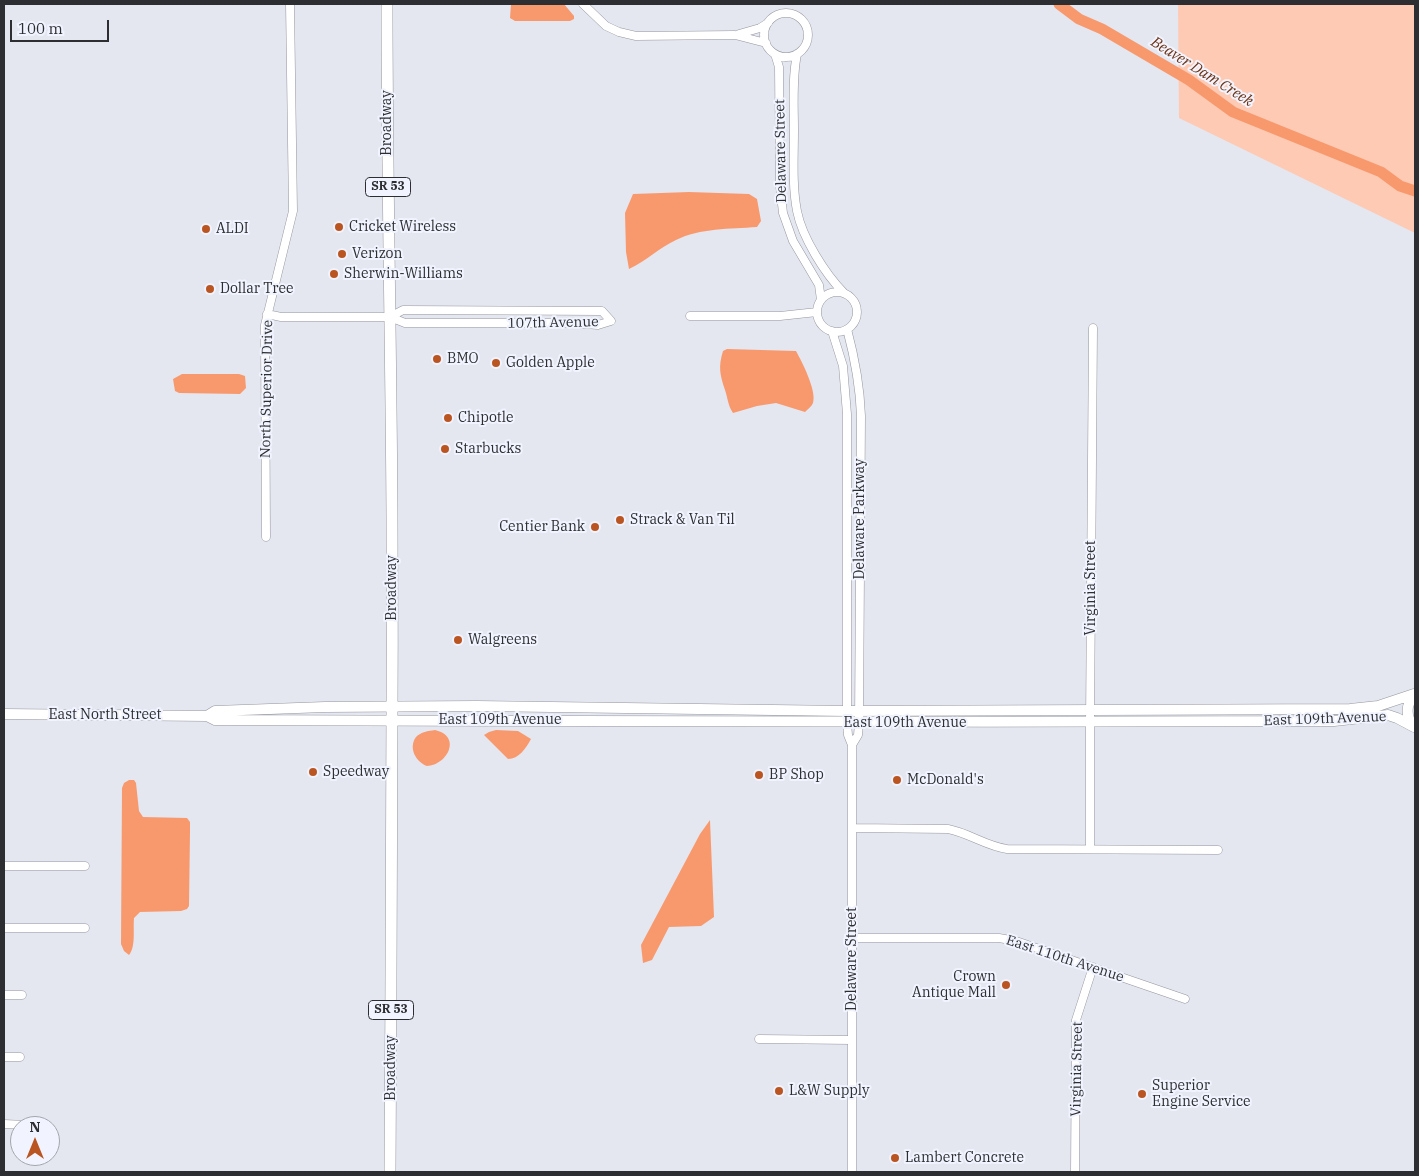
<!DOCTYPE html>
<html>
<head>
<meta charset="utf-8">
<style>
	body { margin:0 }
	#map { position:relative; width:1419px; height:1176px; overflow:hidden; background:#e4e7f0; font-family:"IBM Plex Serif",serif }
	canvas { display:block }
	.frame { position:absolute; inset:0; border:5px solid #2d2e32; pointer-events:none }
	.north { position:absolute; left:10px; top:1116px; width:50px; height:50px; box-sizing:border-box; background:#f1f4fe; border:1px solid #a3a5ac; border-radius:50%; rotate:0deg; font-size:14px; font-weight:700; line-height:20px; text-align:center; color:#2d2e32 }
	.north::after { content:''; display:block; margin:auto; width:18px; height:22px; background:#ba5521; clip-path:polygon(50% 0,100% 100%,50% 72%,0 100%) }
	.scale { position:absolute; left:10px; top:20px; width:99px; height:22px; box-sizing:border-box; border:2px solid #2d2e32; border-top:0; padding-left:6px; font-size:15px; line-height:18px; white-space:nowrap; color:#2d2e32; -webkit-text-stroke:4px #f1f4fe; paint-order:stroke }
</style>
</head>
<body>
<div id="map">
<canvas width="1419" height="1176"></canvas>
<div class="frame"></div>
<div class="north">N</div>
<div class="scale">100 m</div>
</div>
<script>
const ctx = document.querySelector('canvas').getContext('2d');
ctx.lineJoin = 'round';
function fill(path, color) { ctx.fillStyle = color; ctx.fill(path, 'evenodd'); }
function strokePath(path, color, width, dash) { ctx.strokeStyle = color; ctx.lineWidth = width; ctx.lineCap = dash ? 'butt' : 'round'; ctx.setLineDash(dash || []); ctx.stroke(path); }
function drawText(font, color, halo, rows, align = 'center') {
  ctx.font = font + ' "IBM Plex Serif",serif'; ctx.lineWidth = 4; ctx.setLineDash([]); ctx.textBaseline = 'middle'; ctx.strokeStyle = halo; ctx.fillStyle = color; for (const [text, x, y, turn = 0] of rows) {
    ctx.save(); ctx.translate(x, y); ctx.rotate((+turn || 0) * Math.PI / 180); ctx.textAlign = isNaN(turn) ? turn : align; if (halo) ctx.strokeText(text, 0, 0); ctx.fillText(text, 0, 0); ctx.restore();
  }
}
fill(new Path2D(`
	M1178 4H1415V233L1179 118Z`), '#fecab4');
fill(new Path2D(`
	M511 4H564L574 16V19L570 21H515L510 18Z
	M689 192 749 194 757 199 761 221 757 227C730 229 700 228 676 240 659 248 646 261 629 269L626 252 625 213 633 194Z
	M727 349 796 351C802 362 817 391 813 403 812 406 808 409 805 412L776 403 757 406 733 413C728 406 728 399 725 390 720 375 718 367 723 351Z
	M182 374H239L245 376 246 388 240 394 179 393 175 391 173 379Z
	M435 730C462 736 448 765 427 766 416 762 408 748 416 737 421 732 428 731 435 730Z
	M496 730 518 731 531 739C526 748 519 759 508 759L484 735 489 732Z
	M129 780H134L136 783 139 811 143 817 187 818 190 822V832L189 906 187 909 181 911 140 912 134 918C133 929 136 947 129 955L124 951 121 944 122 788 124 783Z
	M710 820 714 917 701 926 669 927 652 960 643 963 641 945 700 834Z`), '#f8996d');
strokePath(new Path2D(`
	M1059 4 1079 19 1102 29 1189 80 1233 112 1381 172 1400 186 1415 191`), '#f8996d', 11);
const street = new Path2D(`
	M583 4 606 26 619 32 636 36 735 35 766 43
	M764 35a22 22 0 1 1 44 0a22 22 0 1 1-44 0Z
	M739 34 760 28 768 23
	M775 54 779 67 780 186 783 213 793 241 819 285 821 300
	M797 54C792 79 794 105 794 130 794 157 792 185 797 211 802 237 825 274 844 293
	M817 312a20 20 0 1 1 40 0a20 20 0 1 1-40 0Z
	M267 314 281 317H390L405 323H572L598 325 611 321 602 311 403 310 390 317
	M690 316H780L817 312
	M847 329C855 359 860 386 861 416L859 723 858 735 852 745
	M832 331 843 366 847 414V723L848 735 852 745V1172
	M266 537 265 325 293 211 290 4
	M852 828 948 829C969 833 986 846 1007 849L1218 850
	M1090 848V723L1093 328
	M4 866H85
	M4 928H85
	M852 938H999L1016 941 1185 999
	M4 995H22
	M759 1039 852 1040
	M4 1057H20
	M4 1124 26 1125
	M1075 1172 1076 1020 1093 967`);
const secondary = new Path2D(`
	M4 714 207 716 215 720C588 721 961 723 1334 721L1388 715 1397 718 1414 727
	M207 716 215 711 325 707 477 706 847 711 1350 709 1378 706 1414 694
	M1413 726C1405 715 1406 704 1415 694`);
const primary = new Path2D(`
	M387 4C387 174 391 344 392 515 393 734 391 953 390 1172`);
strokePath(street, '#94969f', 9);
strokePath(secondary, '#94969f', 11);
strokePath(primary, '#94969f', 12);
strokePath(street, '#fff', 8);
strokePath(secondary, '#fff', 10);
strokePath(primary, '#fff', 11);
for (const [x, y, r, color] of [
	[339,227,5,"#ba5521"],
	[206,229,5,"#ba5521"],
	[342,254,5,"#ba5521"],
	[334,274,5,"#ba5521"],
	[210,289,5,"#ba5521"],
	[437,359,5,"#ba5521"],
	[496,363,5,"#ba5521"],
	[448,418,5,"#ba5521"],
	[445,449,5,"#ba5521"],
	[620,520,5,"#ba5521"],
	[595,527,5,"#ba5521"],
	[458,640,5,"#ba5521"],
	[313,772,5,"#ba5521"],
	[759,775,5,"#ba5521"],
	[897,780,5,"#ba5521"],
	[1006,985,5,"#ba5521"],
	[779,1091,5,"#ba5521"],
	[1142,1094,5,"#ba5521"],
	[895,1158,5,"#ba5521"]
]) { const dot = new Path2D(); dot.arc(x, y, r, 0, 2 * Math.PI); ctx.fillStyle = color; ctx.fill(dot); strokePath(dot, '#f1f4fe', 2); }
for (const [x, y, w] of [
	[388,187,45],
	[391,1010,45]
]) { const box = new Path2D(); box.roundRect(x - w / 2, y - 9.5, w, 19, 4); ctx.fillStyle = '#f1f4fe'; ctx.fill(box); strokePath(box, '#2d2e32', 1); }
drawText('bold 12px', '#2d2e32', null, [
	["SR 53",388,187],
	["SR 53",391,1010]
]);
drawText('14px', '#2d2e32', '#f1f4fe', [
	["Broadway",387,123,-90],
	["Delaware Street",781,151,-91],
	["107th Avenue",553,323,-1],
	["North Superior Drive",267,389,-89],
	["Delaware Parkway",860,519,-90],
	["Broadway",392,588,-90],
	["Virginia Street",1091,588,-90],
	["East North Street",105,715],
	["East 109th Avenue",1325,719,-2],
	["East 109th Avenue",500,720],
	["East 109th Avenue",905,723],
	["Delaware Street",852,959,-90],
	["East 110th Avenue",1065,959,18],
	["Broadway",391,1068,-90],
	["Virginia Street",1077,1069,-89]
]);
drawText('14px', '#2d2e32', '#f1f4fe', [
	["Cricket Wireless",349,227],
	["ALDI",216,229],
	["Verizon",352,254],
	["Sherwin-Williams",344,274],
	["Dollar Tree",220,289],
	["BMO",447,359],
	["Golden Apple",506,363],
	["Chipotle",458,418],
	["Starbucks",455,449],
	["Strack & Van Til",630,520],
	["Centier Bank",585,527,"right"],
	["Walgreens",468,640],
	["Speedway",323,772],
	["BP Shop",769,775],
	["McDonald's",907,780],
	["Crown",996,977,"right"],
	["Antique Mall",996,993,"right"],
	["Superior",1152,1086],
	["Engine Service",1152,1102],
	["L&W Supply",789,1091],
	["Lambert Concrete",905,1158]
], 'left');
drawText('italic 15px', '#6d3112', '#f1f4fe', [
	["Beaver Dam Creek",1202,72,32]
]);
</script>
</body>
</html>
